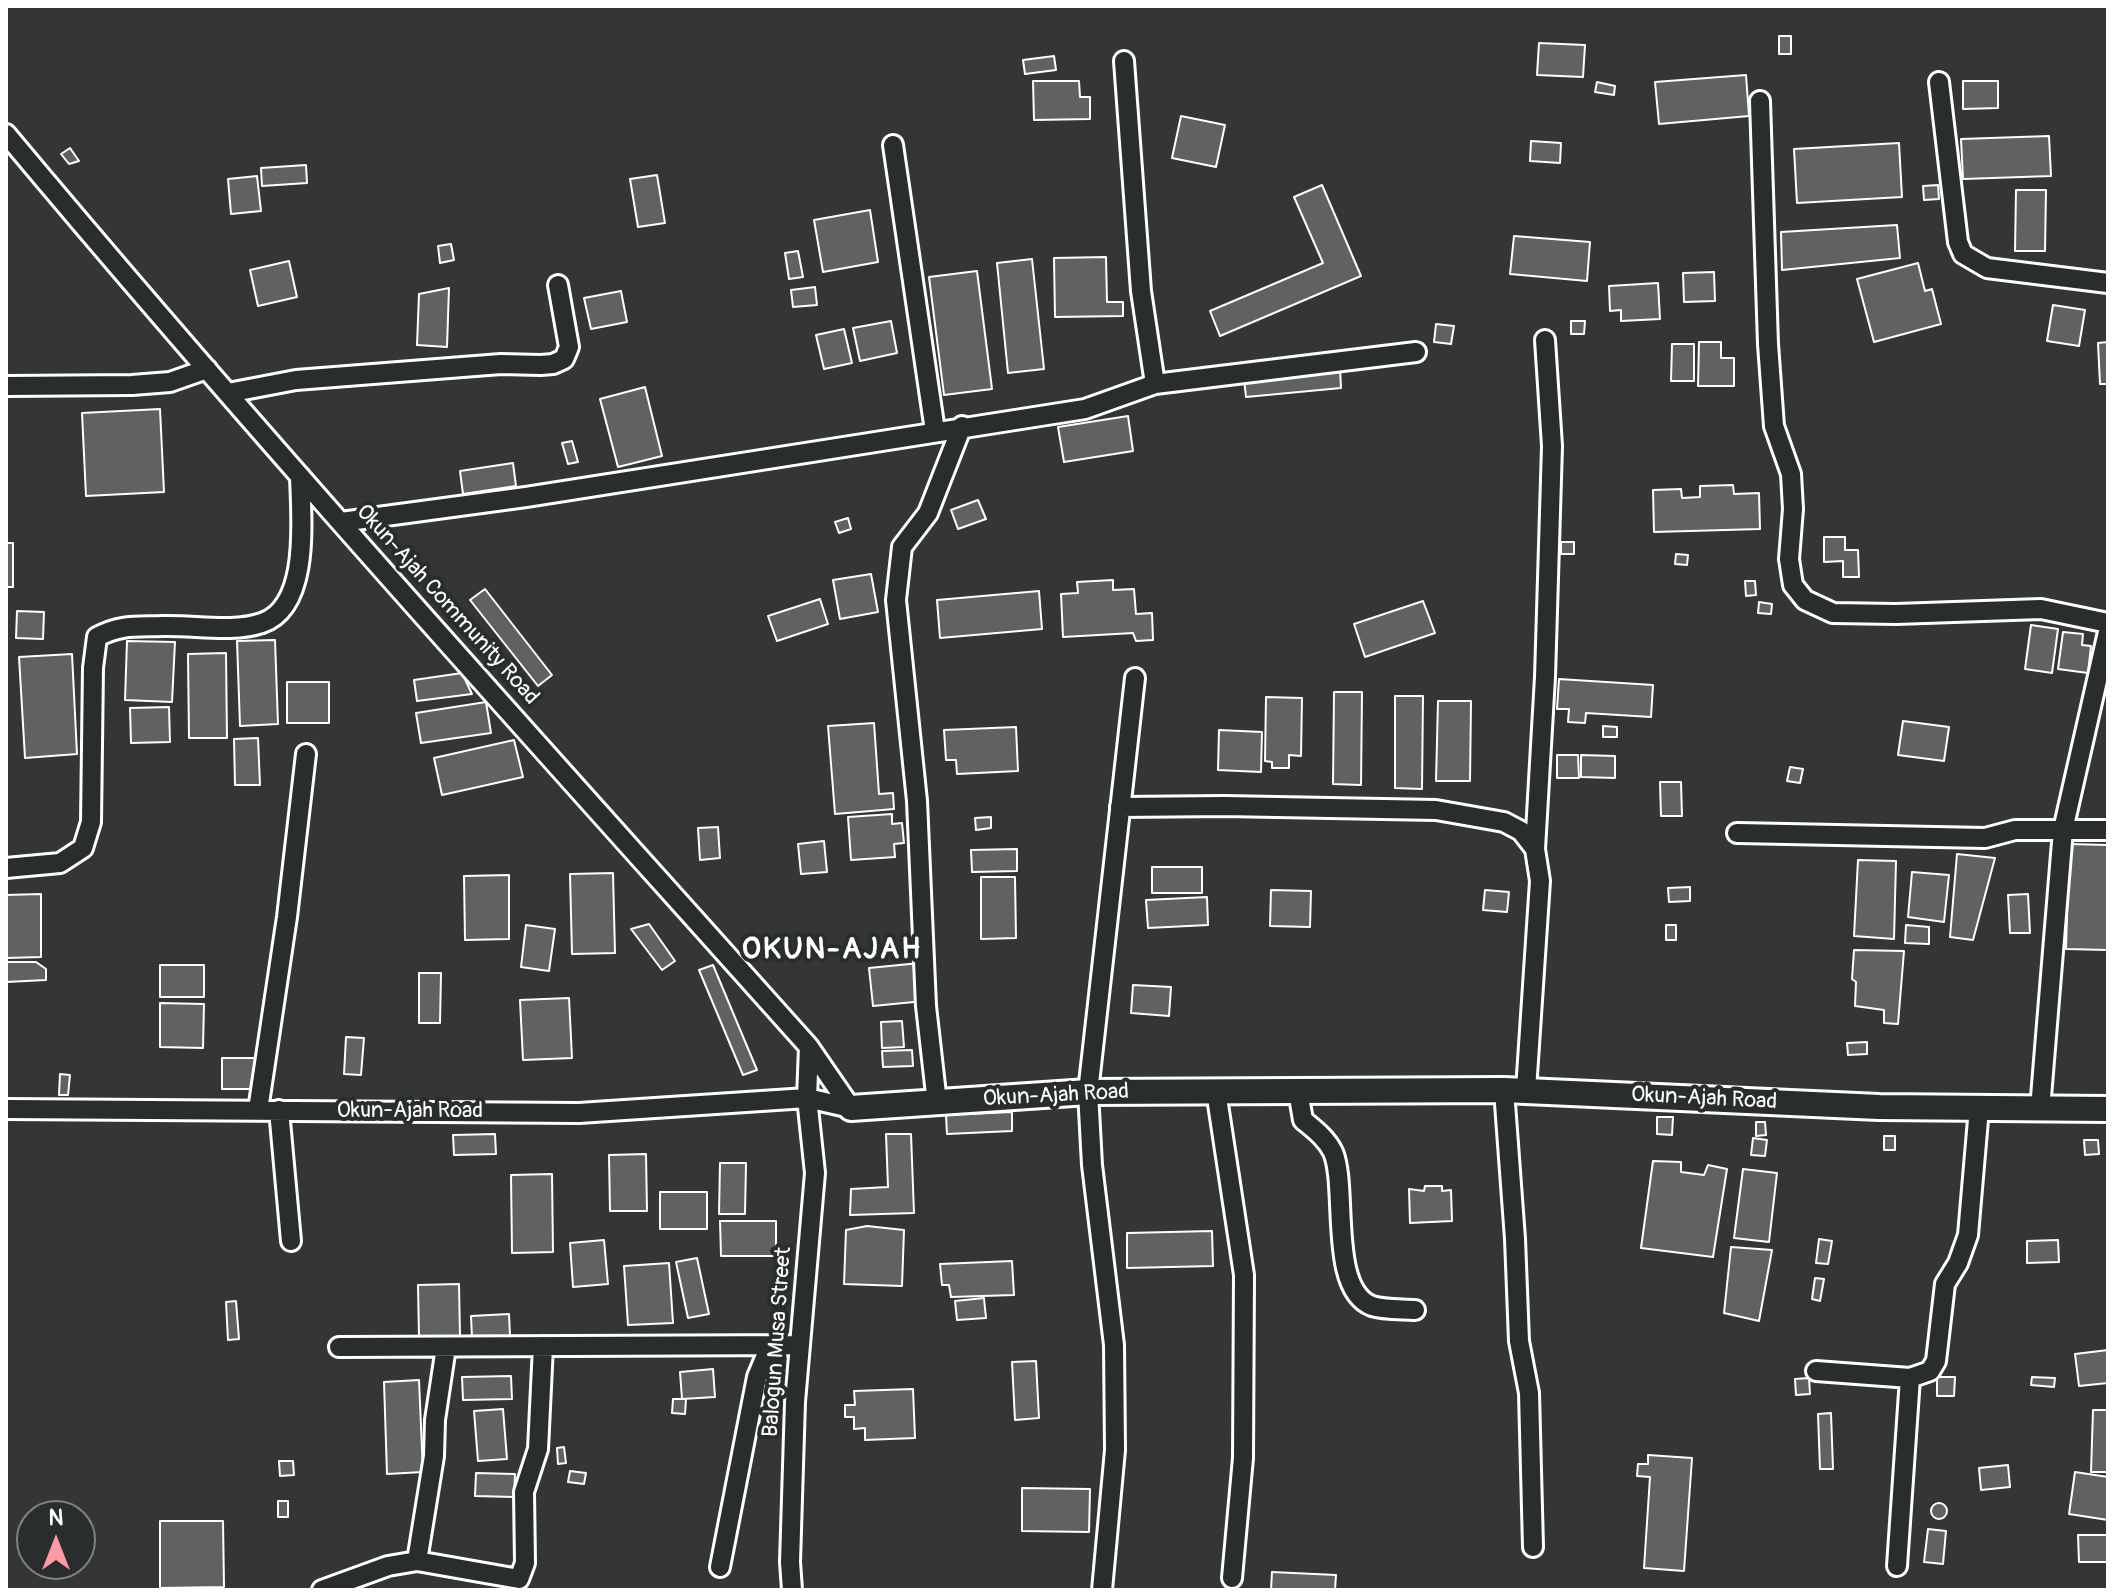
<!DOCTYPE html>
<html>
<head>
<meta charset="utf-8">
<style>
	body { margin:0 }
	#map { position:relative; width:2114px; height:1596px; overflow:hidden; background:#333536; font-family:Pangolin,sans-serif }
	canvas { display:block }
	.frame { position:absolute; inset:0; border:8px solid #fff; pointer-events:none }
	.north { position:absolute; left:16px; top:1500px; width:80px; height:80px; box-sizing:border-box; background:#2a2d2e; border:2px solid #7f8182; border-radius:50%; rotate:0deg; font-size:22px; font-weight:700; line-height:32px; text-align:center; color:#fff }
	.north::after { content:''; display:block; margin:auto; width:28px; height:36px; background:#ff9aa2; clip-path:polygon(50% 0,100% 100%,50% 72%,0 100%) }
</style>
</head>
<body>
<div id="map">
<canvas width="2114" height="1596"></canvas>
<div class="frame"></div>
<div class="north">N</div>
</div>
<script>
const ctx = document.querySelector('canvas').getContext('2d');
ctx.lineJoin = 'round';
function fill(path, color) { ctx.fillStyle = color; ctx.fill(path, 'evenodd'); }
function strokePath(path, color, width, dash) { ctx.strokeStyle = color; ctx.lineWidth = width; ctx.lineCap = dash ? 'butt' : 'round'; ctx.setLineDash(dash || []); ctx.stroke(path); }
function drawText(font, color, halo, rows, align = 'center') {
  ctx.font = font + ' Pangolin,sans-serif'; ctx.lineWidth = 8; ctx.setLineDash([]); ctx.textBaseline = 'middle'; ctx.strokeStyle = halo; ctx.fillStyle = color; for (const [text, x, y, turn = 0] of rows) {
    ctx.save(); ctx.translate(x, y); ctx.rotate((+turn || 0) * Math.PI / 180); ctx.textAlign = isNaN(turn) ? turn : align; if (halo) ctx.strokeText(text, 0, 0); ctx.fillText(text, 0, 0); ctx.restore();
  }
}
const building = new Path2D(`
	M1779 36H1791V54H1779Z
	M1539 43 1585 45 1583 77 1537 75Z
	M1054 56 1056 70 1025 74 1023 60Z
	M1746 75 1749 116 1659 124 1655 82Z
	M1033 81H1079L1080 97H1090V119L1034 120Z
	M1963 81H1998V108L1963 109Z
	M1597 82 1615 86 1614 95 1595 92Z
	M1181 116 1225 125 1216 167 1172 158Z
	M2049 136 2051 176 1963 179 1961 139Z
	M1531 141 1561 143 1560 163 1530 161Z
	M1899 143 1902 197 1797 203 1794 149Z
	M70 148 79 161 69 164 61 154Z
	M306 165 307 183 262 186 261 168Z
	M657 175 665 223 638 227 630 179Z
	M257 176 261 211 231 214 228 179Z
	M1322 185 1361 276 1220 336 1210 311 1323 263 1294 197Z
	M1938 185 1939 199 1924 200 1923 186Z
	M2016 190H2046L2045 251H2015Z
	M870 210 878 262 823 272 814 220Z
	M1897 225 1900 258 1782 270 1781 232Z
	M1514 236 1590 242 1587 281 1510 274Z
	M451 244 454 260 440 263 438 246Z
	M798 251 803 277 789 279 785 253Z
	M1106 257 1107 302H1123V316L1055 317 1054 258Z
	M1032 259 1044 369 1008 373 997 263Z
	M289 261 297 297 258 306 250 270Z
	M1918 263 1925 291 1932 289 1941 324 1874 342 1857 279Z
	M977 271 992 389 944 395 929 277Z
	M1714 272 1715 301 1684 302 1683 273Z
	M1658 283 1660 319 1621 321V310L1610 311 1609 286Z
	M815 287 817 305 793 307 791 290Z
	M449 288 447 347 417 345 419 294Z
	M621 291 627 322 591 329 584 298Z
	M2053 305 2085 310 2079 346 2047 341Z
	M891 321 897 353 860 361 853 328Z
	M1571 321H1585L1584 334H1571Z
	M1436 324 1454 326 1451 344 1434 342Z
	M844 329 852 363 824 369 816 335Z
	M1699 342H1721V358H1734V386H1698Z
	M2108 342V384H2100L2098 343Z
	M1672 344H1694V381H1671Z
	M1340 369 1341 388 1246 397 1244 379Z
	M645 387 662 456 618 467 600 399Z
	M160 409 164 492 86 496 82 413Z
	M1128 416 1133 451 1064 462 1058 427Z
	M572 441 578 462 568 464 562 443Z
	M513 463 516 486 463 494 460 471Z
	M1733 485 1734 494 1759 493 1760 529 1654 532 1653 490 1681 489 1682 498 1700 497V486Z
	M978 500 986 519 958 529 951 510Z
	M848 518 851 529 839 533 835 522Z
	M1824 537H1845V550H1858L1859 577H1843V561L1824 562Z
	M1561 542H1574V554H1561Z
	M6 543H13V587H6Z
	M1676 554 1688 555 1687 565 1675 564Z
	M871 574 878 612 840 619 833 580Z
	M1113 580V590L1134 589 1136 614 1152 613 1153 640 1136 641 1133 633 1063 637 1061 594 1078 593 1077 582Z
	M1745 581H1755L1756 595 1746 596Z
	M485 589 552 675 538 686 470 600Z
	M1039 591 1042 629 940 638 937 600Z
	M820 599 828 624 777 641 768 616Z
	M1423 601 1435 633 1365 657 1354 624Z
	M1759 602 1772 604 1771 614 1758 613Z
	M17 611 44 612 43 639 16 638Z
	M2031 625 2058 629 2052 673 2025 669Z
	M2063 632 2083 634 2082 645 2091 646 2088 673 2058 669Z
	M275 640 278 724 240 726 237 641Z
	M127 641 175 642 172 702 125 700Z
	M226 653 227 738H189L188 654Z
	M72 654 77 754 25 758 19 657Z
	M462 673 472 694 417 701 414 680Z
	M1559 679 1653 685 1651 717 1586 713 1585 723 1568 722 1569 709H1557Z
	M287 682H329V723H287Z
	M1334 692H1362L1361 785 1333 784Z
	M1395 696H1423L1422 789 1395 788Z
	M1266 697 1302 698 1301 756 1289 755V768H1272V762L1265 761Z
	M1438 701H1471L1470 781H1436Z
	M486 702 491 733 421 743 416 713Z
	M169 707 170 742 131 743 130 708Z
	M1903 721 1949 727 1944 761 1898 755Z
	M874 723 879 794 893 793 894 809 835 814 828 726Z
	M1603 726 1617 727V737H1603Z
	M1016 727 1018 771 957 774 956 760H946L944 730Z
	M1219 730 1262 732 1261 772 1218 770Z
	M258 738 260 785H235L234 739Z
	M514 740 523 777 442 795 434 758Z
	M1557 755H1578L1579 778H1557Z
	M1581 755 1615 756V778L1581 777Z
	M1790 767 1803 769 1800 783 1787 781Z
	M1660 782H1681L1682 816H1661Z
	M892 814V824L902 823 904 843 894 844 895 857 851 860 848 817Z
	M991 817V828L976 830 975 818Z
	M718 827 720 858 700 860 698 828Z
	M824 841 827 872 801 874 798 844Z
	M2069 844 2108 845V950L2066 949Z
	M1017 849V871L972 872 971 850Z
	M1957 854 1995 858 1973 940 1950 937Z
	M1858 860 1896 861 1894 939 1854 936Z
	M1152 867H1202V893H1152Z
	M1912 872 1949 875 1944 922 1908 917Z
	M613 873 615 953 572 954 570 874Z
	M509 875V939L465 940 464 876Z
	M981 877H1015L1016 938 981 939Z
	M1690 887V901L1669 902 1668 888Z
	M1271 890 1311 891 1310 927 1270 926Z
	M1485 890 1509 892 1507 912 1483 910Z
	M41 894V957L6 958V895Z
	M2028 894 2030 933H2010L2008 895Z
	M1207 897 1208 925 1148 928 1146 900Z
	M649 924 675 961 662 970 631 929Z
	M526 925 555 929 549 971 521 967Z
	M1666 925H1676V940H1666Z
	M1906 925 1929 927V944L1905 943Z
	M1854 950 1904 951 1898 1024 1884 1023V1010L1855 1006 1856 982 1852 979Z
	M6 962H36L46 969V980L6 982Z
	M920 963 924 1001 873 1006 869 968Z
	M160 965H204V997H160Z
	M713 965 757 1070 743 1075 699 970Z
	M419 973H441L440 1023H419Z
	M1133 985 1171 987 1169 1016 1131 1013Z
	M569 998 572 1058 523 1060 520 1000Z
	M160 1003 204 1004 203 1048 160 1047Z
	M902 1021 904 1047 882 1048 881 1022Z
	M346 1037 364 1038 361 1075 344 1074Z
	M1867 1042V1054L1848 1055 1847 1043Z
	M912 1050 913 1066 883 1067 882 1051Z
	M222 1058H255V1089H222Z
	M60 1074 70 1075 68 1095H59Z
	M1012 1112V1131L947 1134 946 1115Z
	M1657 1117H1673L1672 1135 1657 1134Z
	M1756 1122H1765L1766 1135 1756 1136Z
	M495 1134 496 1154 454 1155 453 1135Z
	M886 1134H911L914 1213 850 1215 851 1189 888 1187Z
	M1884 1136H1895V1150H1884Z
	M1753 1138 1767 1140 1765 1156 1751 1155Z
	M2084 1140H2098L2099 1154 2085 1155Z
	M646 1154 647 1211H610L609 1155Z
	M1653 1161 1681 1162V1172L1704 1175 1708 1165 1727 1169 1713 1257 1641 1248Z
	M720 1163H746L745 1214H719Z
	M1743 1169 1777 1173 1769 1242 1734 1238Z
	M552 1174 553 1252 512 1253 511 1175Z
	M1425 1186H1442V1191L1451 1190 1452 1221 1410 1223 1409 1189 1424 1191Z
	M660 1192H707V1229H660Z
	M720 1221H776V1256H721Z
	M867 1226 904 1230 902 1286 844 1284 846 1230Z
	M1212 1231 1213 1266 1127 1268V1233Z
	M1819 1239 1832 1241 1828 1264 1816 1263Z
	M604 1240 608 1284 573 1287 570 1243Z
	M2058 1240 2059 1262 2027 1263V1241Z
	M1731 1247 1772 1250 1759 1321 1724 1313Z
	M697 1258 709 1314 688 1318 676 1262Z
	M1012 1261 1014 1295 951 1297 949 1285H942L940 1264Z
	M669 1263 673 1323 628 1325 624 1266Z
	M1815 1278 1824 1279 1820 1301 1812 1299Z
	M459 1284 460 1336 419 1337 418 1285Z
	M984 1298 986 1318 957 1320 955 1301Z
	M236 1301 239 1339 228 1340 226 1302Z
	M509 1314 510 1336 472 1338 471 1316Z
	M2108 1350V1383L2079 1386 2075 1354Z
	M1036 1361 1039 1418 1015 1420 1012 1362Z
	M713 1369 715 1397 682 1399 680 1372Z
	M511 1376 512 1399 463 1400 462 1377Z
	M1937 1377H1955L1954 1396H1937Z
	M2032 1377 2055 1378 2054 1387 2031 1385Z
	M1809 1378 1810 1394 1796 1395 1795 1379Z
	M419 1380 423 1472 387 1474 384 1382Z
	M913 1389 915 1438 865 1440V1428L854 1429V1417H845V1405H855L854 1391Z
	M673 1399H686L685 1414 672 1413Z
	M503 1409 507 1459 478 1461 474 1411Z
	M2093 1410H2108V1472H2091Z
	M1831 1413 1833 1469H1820L1818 1414Z
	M564 1447 566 1463 558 1464 557 1448Z
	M1648 1455 1692 1458 1684 1571 1644 1568 1650 1477 1637 1476 1638 1464H1648Z
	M279 1461H293L294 1475 280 1476Z
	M2008 1465 2010 1487 1981 1490 1979 1468Z
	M570 1471 586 1473 584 1484 568 1482Z
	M2075 1472 2108 1477V1520L2069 1514Z
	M476 1473 515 1474 514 1497 475 1496Z
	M1022 1488 1090 1489 1089 1532 1022 1531Z
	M278 1501H288V1517H278Z
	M1931 1511a8 8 0 1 1 16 0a8 8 0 1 1-16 0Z
	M160 1521H223L224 1587 160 1588Z
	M1928 1529 1946 1531 1943 1564 1924 1562Z
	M2078 1535H2108V1562H2079Z
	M1272 1572 1336 1575 1335 1590H1271Z`);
fill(building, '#5f6162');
strokePath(building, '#fff', 2);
const minor = new Path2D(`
	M1124 61 1141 291 1155 384
	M1939 82 1958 242 1963 254 1987 268 2108 283
	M1760 101 1768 344 1774 426 1791 474 1793 509 1789 559 1793 585 1805 600 1833 613 1896 614 2041 609 2108 623
	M6 134C266 445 539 745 809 1047L851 1108
	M893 145 935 431
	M6 386 132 385 170 382 207 369
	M228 393 296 380 501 364 541 365 553 364 564 359 569 347 558 285
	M341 522 526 497 1085 409 1155 384 1416 352
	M1120 807 1224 806 1436 810 1504 822 1521 831 1535 849
	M1737 833 1985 838 2015 830H2108
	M6 868 60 863 83 848 91 822 93 668 97 637C121 624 137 627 163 626 195 625 232 633 262 623 311 606 301 516 300 476
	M1504 1090 1515 1239 1519 1341 1529 1393 1533 1547
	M1526 1090 1540 881 1535 849 1545 677 1552 446 1545 340
	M1216 1091 1244 1275 1243 1458 1232 1578
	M1298 1091 1303 1120C1315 1130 1326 1138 1333 1152 1348 1187 1328 1289 1372 1306 1384 1310 1403 1309 1415 1310
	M937 1103 926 1006 917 801 896 600 902 547 928 513 962 426
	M6 1109 579 1113 807 1098 851 1108
	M2040 1109 2063 830 2108 632
	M258 1110 287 917 306 754
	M279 1110 291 1241
	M339 1347 799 1345
	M1816 1371 1910 1378 1930 1371 1936 1361 1945 1284 1958 1263 1968 1235 1979 1108
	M417 1561 434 1456 435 1420 446 1347
	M1897 1566 1910 1378
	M720 1567 757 1377 770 1346
	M322 1590 388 1566 417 1561 519 1579 525 1563 524 1492 538 1449 543 1346
	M792 1590 790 1562 795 1402 815 1173 807 1098 809 1047
	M1102 1590 1115 1450 1114 1345 1092 1165 1088 1092 1135 678`);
const major = new Path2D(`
	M851 1108 1088 1092 1504 1090 1879 1107 2108 1109`);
strokePath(minor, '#fff', 24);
strokePath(major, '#fff', 30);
strokePath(minor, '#2a2d2e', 18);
strokePath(major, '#2a2d2e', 24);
drawText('22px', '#fff', '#2a2d2e', [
	["Okun-Ajah Community Road",447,605,48],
	["Okun-Ajah Road",1056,1096,-3],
	["Okun-Ajah Road",1704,1099,3],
	["Okun-Ajah Road",410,1111],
	["Balogun Musa Street",778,1342,-86]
]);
ctx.letterSpacing = '2px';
drawText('bold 30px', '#fff', '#2a2d2e', [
	["OKUN-AJAH",832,950]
]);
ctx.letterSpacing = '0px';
</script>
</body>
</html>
